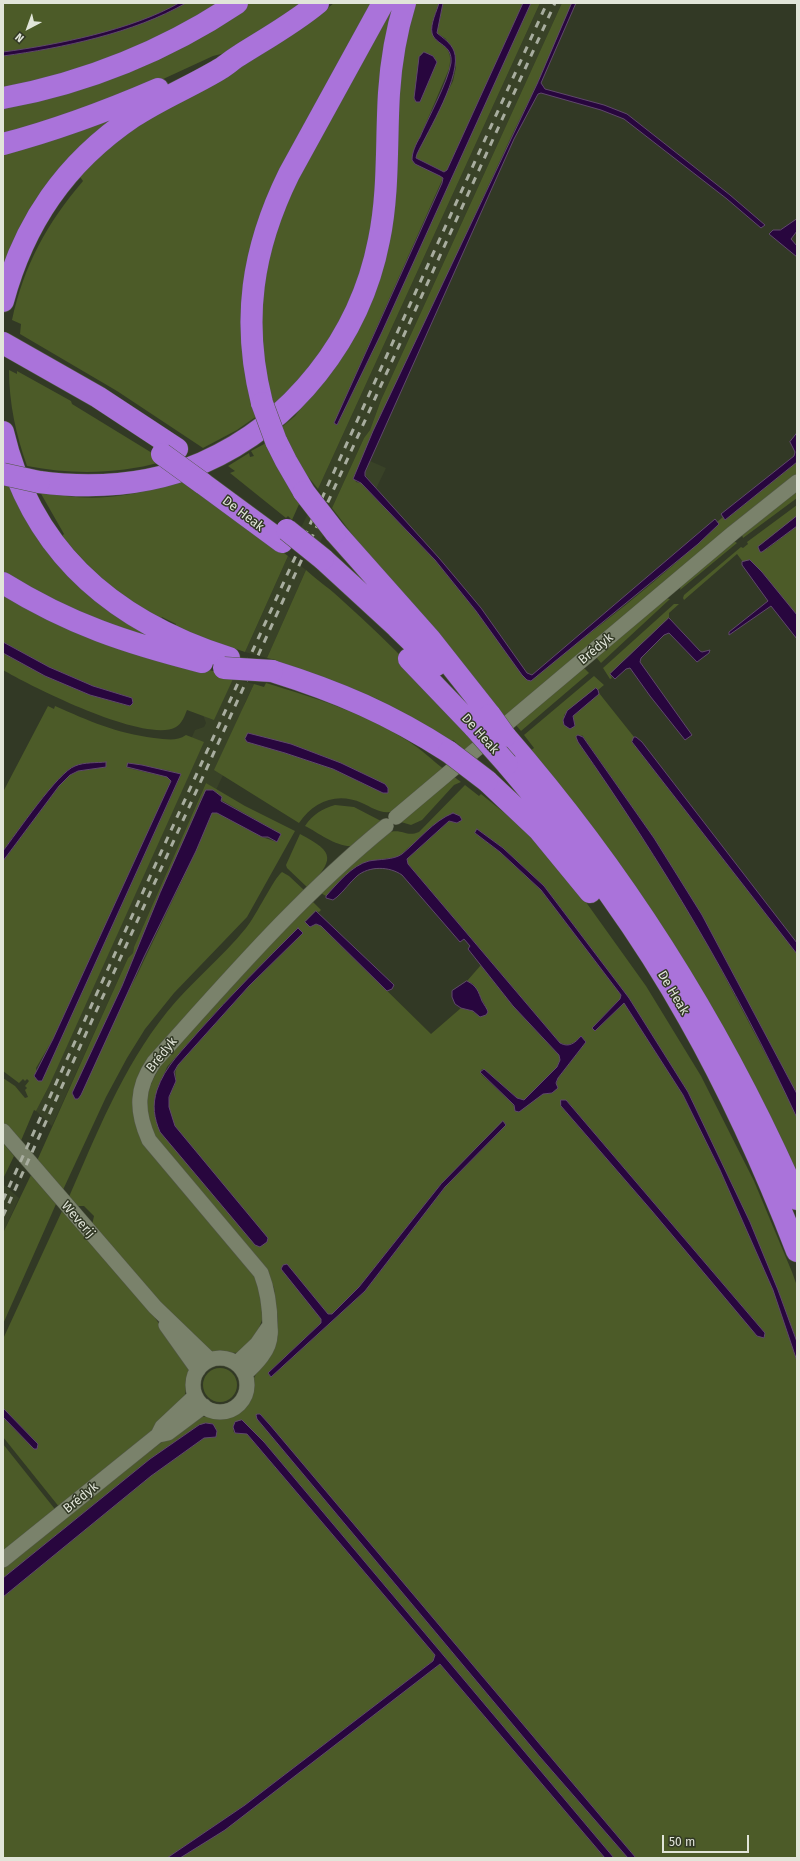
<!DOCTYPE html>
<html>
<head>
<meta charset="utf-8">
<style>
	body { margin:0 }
	#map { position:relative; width:800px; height:1861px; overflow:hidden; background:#323925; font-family:"Fira Sans",sans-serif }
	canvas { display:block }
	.frame { position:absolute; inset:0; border:4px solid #e1e5d9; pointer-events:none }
	.north { position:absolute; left:8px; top:8px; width:40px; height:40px; -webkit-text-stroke:3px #323925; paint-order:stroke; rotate:221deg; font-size:11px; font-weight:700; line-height:16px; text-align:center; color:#e1e5d9 }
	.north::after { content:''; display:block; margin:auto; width:14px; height:18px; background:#e1e5d9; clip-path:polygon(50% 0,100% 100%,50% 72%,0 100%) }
	.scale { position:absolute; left:662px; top:1835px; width:87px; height:18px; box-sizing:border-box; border:2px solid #e1e5d9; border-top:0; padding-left:5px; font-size:12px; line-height:14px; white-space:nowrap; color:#e1e5d9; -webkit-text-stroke:3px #323925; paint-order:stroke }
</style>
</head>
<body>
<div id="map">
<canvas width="800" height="1861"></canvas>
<div class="frame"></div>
<div class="north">N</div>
<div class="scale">50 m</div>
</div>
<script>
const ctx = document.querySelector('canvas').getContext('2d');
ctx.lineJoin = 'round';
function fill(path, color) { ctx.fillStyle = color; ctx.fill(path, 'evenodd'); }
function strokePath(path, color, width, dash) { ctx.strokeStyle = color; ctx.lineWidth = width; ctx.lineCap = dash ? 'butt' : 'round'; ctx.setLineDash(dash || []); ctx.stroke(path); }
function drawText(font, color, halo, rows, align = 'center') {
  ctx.font = font + ' "Fira Sans",sans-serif'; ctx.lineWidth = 3; ctx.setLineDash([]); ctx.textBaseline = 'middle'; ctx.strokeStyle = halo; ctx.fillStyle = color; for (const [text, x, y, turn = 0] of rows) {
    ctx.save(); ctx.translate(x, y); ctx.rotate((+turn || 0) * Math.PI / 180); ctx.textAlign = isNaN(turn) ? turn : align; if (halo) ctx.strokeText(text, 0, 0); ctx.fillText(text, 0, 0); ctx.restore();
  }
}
fill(new Path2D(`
	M540 3H562L381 400 370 430 364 438 332 508 318 489Z
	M370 461 386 468 376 489 365 474Z
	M308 513 324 533 320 543 301 528Z
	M288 556 306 570 267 658 245 652Z
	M233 679 254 684 245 703 226 769 216 790 206 783 134 947 133 953 128 958 52 1126 36 1111 49 1086 188 746 195 730 204 727 206 723 203 715Z
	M3 1184 19 1198 3 1233Z`), '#394227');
fill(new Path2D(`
	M3 3H179C132 30 56 45 3 52Z
	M186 3H225L136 50 3 92V56C63 48 133 33 186 3Z
	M248 3H303L225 53 213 56 161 80 3 138V104Z
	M334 3H378L264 218 257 416 237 430 203 448 117 391 20 334 21 324 12 320C24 265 47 223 83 181L78 174 122 134 318 16Z
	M390 3H398L373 238 338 333 275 408 264 374 260 336 264 272 284 207Z
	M412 3H439C437 10 432 20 432 28 431 45 456 41 449 69L412 156 443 178 334 423 337 425 382 332 531 3H540L318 489 306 474 283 436 285 435 282 427 295 416 314 392 350 340ZM424 52 433 56 437 62 420 102H418L414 100Z
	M443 3H523L447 170 444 172 416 158 417 154 453 81 456 67 446 39 437 33 436 30Z
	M562 3H572L538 82 511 137 354 476 356 482 361 483 435 560 476 611 527 680C594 632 659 580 719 524L717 522 723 517 725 520 797 462V474L505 718 382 573 332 508 364 438 370 430 381 400Z
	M146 99 3 265V151Z
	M9 370 17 374V371L71 401 72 404 157 456 162 462C117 474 73 475 27 466 16 435 9 403 9 370Z
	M268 442 300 502 292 520 288 516 286 518 230 473 235 471 228 466 249 453 250 457 254 456 251 451Z
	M189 481 288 556 245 652 174 628 176 624 162 617 160 621C122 599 90 570 62 536L64 534 40 492C61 496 85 499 107 497 135 495 161 487 189 481Z
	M3 484 12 486 22 507 169 644 134 638 3 576Z
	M797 489V498L743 538 742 535Z
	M797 505V516L758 547 767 549 797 526V615L750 560 743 562 737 554 684 600 683 598 684 595 741 547 743 548 748 544 747 542Z
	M734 541 737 543 680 590 681 586Z
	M306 570C319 582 331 589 344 602 392 645 436 690 478 740L465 750 453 740 451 741 377 699 334 681 275 662 276 660 267 658Z
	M3 591 191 666 222 673 233 679 214 720 187 710C185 715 182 724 176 727 146 744 32 687 3 670V653L45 676 90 695 129 706 132 698 93 686 49 667 3 642Z
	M666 598 670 599 601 663 596 657Z
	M674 604H679L669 613V618L610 674 612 678 610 679 603 668Z
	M582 669H585L589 673 521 731 515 724Z
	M594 676 604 685 598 690 596 688 564 715V725L574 723 573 716 599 693 634 737 632 742 797 954V1094L702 915 654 838 582 735 578 742 619 801 669 879 706 941 785 1091 797 1118V1178L530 751 534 748 524 735Z
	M266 683C315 698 365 713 408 741 421 749 432 760 445 770L394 811C382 815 373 808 362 803 337 792 314 801 299 823L214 770 254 684 264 687ZM247 742 291 744 341 763 385 784 383 793 333 769 285 753Z
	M48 706 54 709 55 706C89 721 116 733 154 738 166 739 176 742 186 735L204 742 49 1086 36 1111 34 1110 20 1143 3 1122V1078L15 1086 25 1098 28 1097 25 1090 27 1088 25 1086 29 1081 27 1079 25 1081 23 1079 19 1083 3 1071V861L59 786 70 775 78 771 106 767V762L67 771 56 783 3 851V792ZM128 768 167 770 181 775 42 1081H38L36 1068 53 1039 171 781 167 777Z
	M453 776 461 782 454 785 422 820 411 825 401 822Z
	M206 783 245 806 295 831 247 917 174 993 145 1029 127 1058 106 1097 62 1192 36 1163 128 958 133 953 134 947ZM213 790 222 797 221 800 281 834 277 842 262 837 217 813H212L196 851 137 975 72 1095 122 986 202 797Z
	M465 785 479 796 481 794 517 823 544 849 568 877 646 986 701 1076 754 1181 792 1272 797 1286V1342L778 1290 725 1170 688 1092 629 998 544 886 503 848 477 829 475 833 500 852 541 890 621 995 620 999 592 1028 595 1031 624 1003 683 1095 720 1170 773 1290 797 1361V1858H636L260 1414 257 1419 540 1757 628 1858H614L264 1442 241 1420 233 1431 235 1433 247 1434 435 1655 433 1661 245 1805 167 1858H3V1597L151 1476 204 1438 199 1425 150 1459 3 1578V1568L133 1463 197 1417 229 1416 237 1413 245 1406 252 1395 254 1378 276 1335 278 1321 274 1288 266 1270 154 1136C138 1101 150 1081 170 1052L310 902H313L321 910 319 912 316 911 305 922 310 927 316 924 321 926 431 1034 461 1008 473 1011 474 1013 485 1005 473 984 467 981 481 965 513 1006 559 1055 560 1060 557 1067 524 1100 517 1098 484 1069H482L480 1072 482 1075 511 1102 515 1108 543 1094 552 1093 556 1086 558 1078 586 1042 577 1041 568 1045 560 1043 408 864 407 859 449 821 457 823 462 820 453 813 441 820 398 857 368 861 352 870 326 896 319 892 386 833C403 827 405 838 419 832ZM298 928 303 933 249 986 178 1065C174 1072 176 1074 176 1081 175 1086 171 1091 170 1096 165 1111 174 1125 183 1137L160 1132 154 1111 157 1091 167 1067 215 1013ZM561 1100H566L765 1333 652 1211 561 1106ZM503 1121 506 1125 445 1187 365 1291 271 1377 268 1373 321 1323V1319L287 1265 328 1314H332L359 1287 441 1184Z
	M335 805 354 807 381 821 352 846C336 847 319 833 305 826 313 814 322 809 335 805Z
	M300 834C337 853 333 860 308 888L287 868 286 865Z
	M282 872 289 876 305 891 149 1058 133 1112 255 1276 261 1291 263 1317 255 1339 238 1353 212 1351 208 1349 164 1308 92 1225 94 1216 84 1206H74L68 1199C96 1136 122 1068 167 1012 191 982 222 958 246 928 256 916 274 878 282 872Z
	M3 1143 14 1156 3 1179Z
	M31 1175 56 1204 3 1324V1233Z
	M62 1211 153 1315 189 1367V1373L185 1395 157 1426 60 1508 3 1437V1417L34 1449 38 1444 3 1408V1339Z
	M203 1385a17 17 0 1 1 34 0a17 17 0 1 1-34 0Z
	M3 1444 54 1508V1510L3 1553Z
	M440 1664 605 1858H180L225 1829Z`), '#4c5b28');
const water = new Path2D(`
	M179 3H186C134 33 62 48 3 56V52C56 45 132 30 179 3Z
	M439 3H443L437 33C443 38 451 43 454 51 463 74 428 131 417 154L416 158 444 172 447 170 523 3H531L382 332 337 425 334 423 442 183 443 178 440 176 415 164 412 160C412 152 416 144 420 137 428 118 448 82 451 63 453 44 435 45 432 33 430 24 437 11 439 3Z
	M572 3H576L541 83 545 89 604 105 627 114 730 195 765 225 761 228 727 199 624 119 601 110 541 93 538 94 514 139 365 472V476L439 558 481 608 527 673 532 675 715 519 719 524 698 544 531 681 527 680 522 675 476 611 435 560 361 483 353 479 373 431 538 82Z
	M424 52 433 56 437 62 420 102H416L414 98 419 57Z
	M797 219V231L791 239 797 246V257L769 234 773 230H780Z
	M797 433V462L725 520 721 514 794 456 795 452 790 442Z
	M797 516V526L762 552H760L758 547Z
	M750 560 762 572 797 615V639L771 606 729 635V632L768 601 742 565V562Z
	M669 618 700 651 702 652 710 650 709 653 697 662 669 633 664 635 641 658 640 662 692 735 685 740 650 696 630 668 626 669 615 679 610 674Z
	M3 642 49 667 93 686 132 698 133 703 130 706 90 695 45 676 3 653Z
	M596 688 598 690 599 694 573 716 575 726 570 729 564 725 563 720 567 711Z
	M248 733 291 744 341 763 385 784 388 788V793H383L333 769 285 753 247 742 245 739Z
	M578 735 583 737 654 838 702 915 797 1094V1118C735 984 662 862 578 742L576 737Z
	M634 737H636L642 742 797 943V954L632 742Z
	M106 762V767L78 771 70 775 59 786 3 861V851C16 834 58 772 75 766 84 762 97 763 106 762Z
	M128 763 142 765 181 774 42 1081H38L34 1076 53 1039 171 781 167 777 127 767Z
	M206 790H213L222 797 221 801 281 834 277 842 268 837H262L217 813H212L196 851 144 957 81 1095 78 1099H75L72 1093 122 986 160 893Z
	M453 813 460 816 462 820 457 823 449 821 407 859 408 864 560 1043C569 1048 575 1043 581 1036L586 1042 558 1078 556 1083 558 1088 552 1093 543 1094 519 1112 515 1111 514 1105 480 1072 484 1069 517 1098 524 1100 557 1067 560 1060 559 1055 513 1006 468 949 470 946 464 939 460 942 402 875C389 866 369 866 357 876 350 882 344 891 337 897L333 900 326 898V896C337 884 352 865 369 861 379 859 394 860 402 854 418 841 433 821 453 813Z
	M477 829 503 848 544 886 629 998 688 1092 750 1222 778 1290 797 1342V1361L773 1290 720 1170 683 1095 624 1003 595 1031 592 1028 620 999 621 995 541 890 500 852 475 833Z
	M316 911 394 985 392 989 387 991 321 926 316 924 310 927 305 922Z
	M298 928 303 933 249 986 178 1065 174 1072 176 1081 169 1097V1107L175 1126 268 1238 267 1242 260 1247 255 1245 160 1132C154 1118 152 1105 157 1090 165 1066 183 1050 199 1031 231 995 264 962 298 928Z
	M467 981C477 986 478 991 482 1001 484 1005 487 1008 488 1012L486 1015 480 1017 473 1011 461 1008 455 1004 452 997V991Z
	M561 1100H566L765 1333 764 1338 757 1336 652 1211 561 1106Z
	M503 1121 506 1125 445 1187 365 1291 271 1377 268 1373 321 1323V1319L281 1269 283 1265 287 1264 328 1314H332L359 1287 441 1184Z
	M3 1408 38 1444 37 1449H34L3 1417Z
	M258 1414H260L270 1425 636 1858H628L540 1757 257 1419 256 1415Z
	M242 1420 264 1442 614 1858H605L440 1664 225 1830 180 1858H167L245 1805 433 1661 435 1655 247 1434 235 1433 233 1427 235 1422Z
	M206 1423 213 1424 217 1431 216 1437 204 1438 151 1476 3 1597V1578L150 1459 199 1425Z`);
fill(water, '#28063e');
strokePath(water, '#60496c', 1);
const minor = new Path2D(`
	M396 817 733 533 797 482
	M3 1131 155 1307 210 1360
	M166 1325 198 1370
	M193 1385a27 27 0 1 1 54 0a27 27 0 1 1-54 0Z
	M237 1363 257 1344 268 1328
	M245 1374C256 1364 270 1350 270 1335 271 1332 270 1329 270 1326 270 1306 268 1291 261 1273L149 1140C136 1111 136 1088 154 1062 228 980 300 896 386 826
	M159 1435 168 1433 204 1406
	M3 1560 158 1435 162 1427 195 1396`);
const highway = new Path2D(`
	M3 98C86 83 167 50 237 3
	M3 144C56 130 107 111 158 89
	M3 301C24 223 65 163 133 117 160 99 192 86 220 69 227 65 233 59 240 55 267 38 294 23 318 3
	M3 343 98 397 177 449
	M262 403C241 321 252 249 289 174L383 3
	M3 432C31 552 115 622 229 658
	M276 441 286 461 304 492
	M39 482C93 489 151 485 202 463 293 423 360 338 379 240 389 192 386 142 389 93 391 62 396 32 405 3
	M202 483 282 542
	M335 532 430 639 490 715
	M323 559 397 627 436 665
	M3 583C69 624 127 643 202 662
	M409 659 475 728
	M272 671C339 692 390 714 449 752
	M505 736C626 875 723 1030 797 1199
	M507 764C575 843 638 927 689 1019 731 1093 766 1171 797 1251
	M487 781 539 830 590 892`);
strokePath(minor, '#525746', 16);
strokePath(highway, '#525746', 23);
strokePath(minor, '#7a826b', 15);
strokePath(highway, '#aa73da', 22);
strokePath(new Path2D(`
	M3 1200 547 3
	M3 1216 555 3`), '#a8ad9f', 3, [7, 7]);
const highwayBridge = new Path2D(`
	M262 403 276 441
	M162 454 202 483
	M3 474 39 482
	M304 492 335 532
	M287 530 323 559
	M224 668 272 671
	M490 715 505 736
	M475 728 507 764
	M449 752 487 781`);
strokePath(highwayBridge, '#525746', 23, []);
strokePath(highwayBridge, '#aa73da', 22);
drawText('13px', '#e1e5d9', '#323925', [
	["De Heak",243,514,37],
	["Brédyk",596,649,-40],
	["De Heak",480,734,48],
	["De Heak",673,993,59],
	["Brédyk",162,1055,-51],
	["Weverij",78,1220,49],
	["Brédyk",81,1498,-39]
]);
</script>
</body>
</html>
